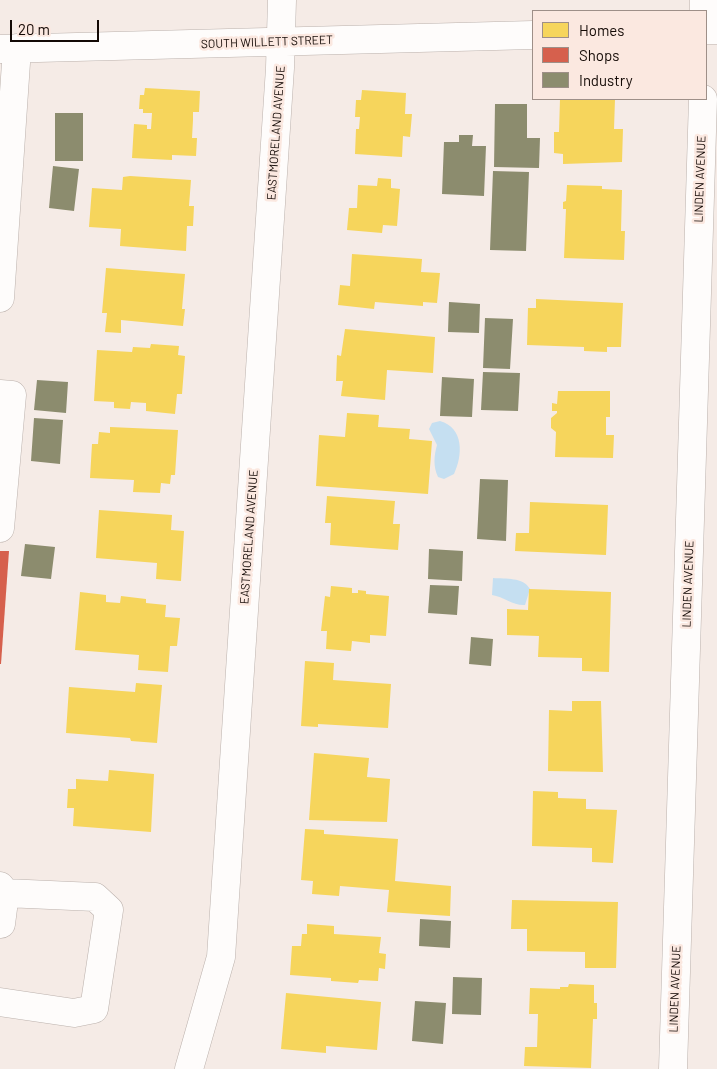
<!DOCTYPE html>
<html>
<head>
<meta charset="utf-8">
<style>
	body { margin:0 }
	#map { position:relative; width:717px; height:1069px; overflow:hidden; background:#f5ebe6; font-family:Barlow,sans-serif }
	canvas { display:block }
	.legend { position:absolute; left:532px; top:10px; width:175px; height:90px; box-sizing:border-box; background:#fbe8e0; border:1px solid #9e8f88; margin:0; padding:6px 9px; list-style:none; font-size:15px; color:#130905 }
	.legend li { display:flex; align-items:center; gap:10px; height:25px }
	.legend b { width:25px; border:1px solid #9e8f88 }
	.scale { position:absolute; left:10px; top:20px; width:89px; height:22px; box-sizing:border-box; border:2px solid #130905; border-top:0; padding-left:6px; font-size:15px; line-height:18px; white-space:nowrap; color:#130905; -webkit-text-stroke:4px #fbe8e0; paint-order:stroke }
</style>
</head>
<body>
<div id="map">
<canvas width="717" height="1069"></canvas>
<ul class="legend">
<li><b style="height:14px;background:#f6d55c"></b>Homes</li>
<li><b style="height:14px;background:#d6604d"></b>Shops</li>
<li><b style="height:14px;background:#8c8c6e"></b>Industry</li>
</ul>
<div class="scale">20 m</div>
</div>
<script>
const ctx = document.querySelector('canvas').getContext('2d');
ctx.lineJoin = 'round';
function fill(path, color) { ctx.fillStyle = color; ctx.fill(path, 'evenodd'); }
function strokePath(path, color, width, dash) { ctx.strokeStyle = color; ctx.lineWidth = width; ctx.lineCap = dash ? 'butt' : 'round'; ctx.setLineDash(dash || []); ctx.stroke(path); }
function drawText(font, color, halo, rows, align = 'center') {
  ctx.font = font + ' Barlow,sans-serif'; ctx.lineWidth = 5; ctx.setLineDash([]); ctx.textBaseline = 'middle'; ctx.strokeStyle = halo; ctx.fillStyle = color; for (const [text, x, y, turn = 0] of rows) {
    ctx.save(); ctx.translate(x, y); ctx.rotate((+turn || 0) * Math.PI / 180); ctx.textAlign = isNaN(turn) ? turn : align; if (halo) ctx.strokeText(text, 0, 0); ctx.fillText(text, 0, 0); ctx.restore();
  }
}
fill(new Path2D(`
	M440 421C464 428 463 455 454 474L444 479 438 477C433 466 434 456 437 445L429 429 432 423Z
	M493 578C506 579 523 577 530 589L525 605C514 606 504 597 492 595Z`), '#c5dff1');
fill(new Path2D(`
	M145 88 200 91 199 112H193V120L192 138H197L196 156 172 155V160L132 158 134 124 147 125V129H151L152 113H143V109H139L140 95H144Z
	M362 90 406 93 405 114H412L410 137 403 136 402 157 355 154 356 129H359L360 117H355L356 100H361Z
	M560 99H615L614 129H623L622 162 563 164V154L554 153V132H559Z
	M130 176 191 180 189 206H194L193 226H187L186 251 120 246 121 229 89 227 92 188 122 190 123 177Z
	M378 178 391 179V188L400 189 397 226 383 225 382 233 347 230 349 208H357L358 185 377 186Z
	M567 185 602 186V189L622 190 621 231H625L624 260 564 258 566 209H563V202L566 201Z
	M352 254 422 259 421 272 440 273 437 303 423 302V306L375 302 374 309 338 305 340 285 350 286Z
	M106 268 185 274 182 309H185L183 326 121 320V333L105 332 107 313H102Z
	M536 299 623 303 621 347H607V352L584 351V347L527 345 528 308H536Z
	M345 329 435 337 433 373 387 370 385 400 341 396 343 381H336L337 355 341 356Z
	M151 344 179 346 178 355 185 356 182 394H177L175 414 146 411V403L131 402 130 409 114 408V402L94 401 97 350 132 352 133 347 150 348Z
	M558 391H610V417H606V435H614L613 458 555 457 556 432 551 428V418L557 413V411H552V403L557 404Z
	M347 413 379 415 378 427 410 429 409 439 432 441 428 494 316 486 319 435 345 437Z
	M110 427 178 430 175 475H171L170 484 161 483 160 493 133 492 134 480 90 478 92 444H98L99 432 110 433Z
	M327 496 395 501 393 524H400L398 550 330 545 331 523H325Z
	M530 502 608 505 606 555 515 551 516 533H529Z
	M99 510 172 515 171 530 184 531 181 581 156 579 157 563 96 558Z
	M331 586 352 588V593H358V590L366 591V594L389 596 386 636 370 635V643L352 641 351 651 326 649 327 631H321L325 596 330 597Z
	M529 589 611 592 609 672 582 671V658L538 657 539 636 507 635V609L528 610Z
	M80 592 106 595V602L120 603 121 596 146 599V603L166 605 165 617 180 618 177 646H170L168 672 138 670 139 655 75 650Z
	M305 661 334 663 333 680 391 684 388 728 318 724V727L301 726Z
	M136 683 162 685 157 743 131 741 130 738 66 733 69 687 135 692Z
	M572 701H601L603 772 548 771 549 710 572 711Z
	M314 753 369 758 367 777 390 779 387 822 309 820Z
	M109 770 154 774 151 832 73 826 74 808H67L68 789H76V779L108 781Z
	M533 791 558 792V798L586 799V809L617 810 613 863 592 862V848L532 846Z
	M305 829 324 830V834L398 839 395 881 451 886 450 916 387 912 389 890 340 886 339 896 312 894 313 881 301 880Z
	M512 900 618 902 616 968H585V952L527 951V929H511Z
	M307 924 334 926V934L381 937 379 953 386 954 385 969 379 968 378 981 359 980 358 983 331 981V978L290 975 292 946H301L302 934H307Z
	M569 984 594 985V1003H597V1019H593L591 1068 524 1066 525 1047H537L538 1014H529L530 988 560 989V987H568Z
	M286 993 381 1002 377 1050 326 1046V1053L281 1049Z`), '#f6d55c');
fill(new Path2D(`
	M0 551H9L1 664H0Z`), '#d6604d');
fill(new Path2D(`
	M495 104H527V138H540L539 168 494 167Z
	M55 113H83V161H55Z
	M459 135H473L472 146H486L484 196 442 194 444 142H459Z
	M53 166 79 169 74 211 49 208Z
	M493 171 529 172 526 251 490 250Z
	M449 302 480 304 479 333 448 332Z
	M485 318 513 319 510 369 483 368Z
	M483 372 520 373 518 411 481 410Z
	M442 377 474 379 472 417 440 416Z
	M37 380 68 382 66 413 34 410Z
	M34 418 63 420 60 464 31 461Z
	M480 479 508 480 506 541 477 539Z
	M25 544 55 547 51 579 21 576Z
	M429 549 463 551 462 581 428 579Z
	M430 585 459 586 457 615 428 613Z
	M471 637 493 639 491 666 469 664Z
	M420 919 451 921 450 948 419 946Z
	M453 977 482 978 481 1015 452 1014Z
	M415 1001 446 1003 443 1044 412 1041Z`), '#8c8c6e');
const minor = new Path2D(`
	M704 0V11
	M706 30H717
	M0 49 533 35
	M0 298 17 48
	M0 394 12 395 0 528
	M0 886 5 893 1 924
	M0 1002 74 1013 94 1009 109 910 95 897 5 893
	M189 1069 221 957 280 68 282 0
	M673 1069 703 99`);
strokePath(minor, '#bbb1ac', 29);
strokePath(minor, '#fefcfb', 28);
drawText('12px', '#130905', '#fbe8e0', [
	["SOUTH WILLETT STREET",267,42,-2],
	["EASTMORELAND AVENUE",276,133,-86],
	["LINDEN AVENUE",700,179,-88],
	["EASTMORELAND AVENUE",249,537,-86],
	["LINDEN AVENUE",688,584,-88],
	["LINDEN AVENUE",675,989,-88]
]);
</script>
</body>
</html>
